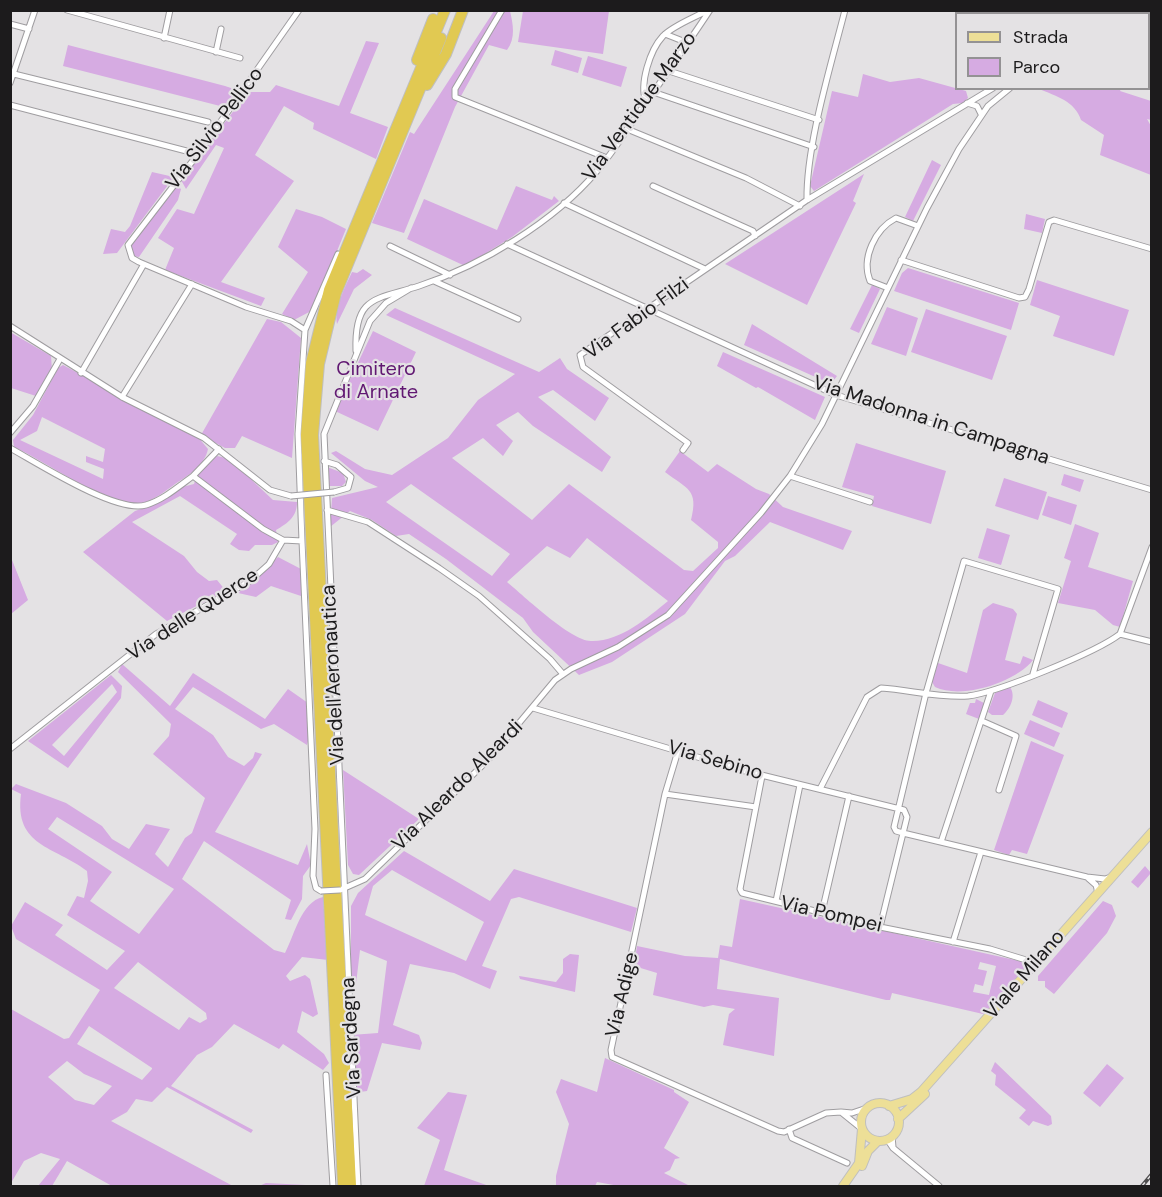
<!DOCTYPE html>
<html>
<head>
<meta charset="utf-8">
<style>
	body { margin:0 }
	#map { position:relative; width:1162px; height:1197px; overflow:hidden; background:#e4e2e4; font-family:"DM Sans",sans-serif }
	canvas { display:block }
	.frame { position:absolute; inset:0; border:12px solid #1c1b1c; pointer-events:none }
	.legend { position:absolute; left:955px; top:12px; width:195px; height:78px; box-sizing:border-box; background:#e4e2e4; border:2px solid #949294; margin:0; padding:8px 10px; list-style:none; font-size:18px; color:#1c1b1c }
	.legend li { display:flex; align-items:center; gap:12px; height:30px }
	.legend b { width:30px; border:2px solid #949294 }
</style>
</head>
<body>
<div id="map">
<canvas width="1162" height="1197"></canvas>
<div class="frame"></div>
<ul class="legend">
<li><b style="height:8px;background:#eddf97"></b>Strada</li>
<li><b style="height:16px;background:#d6abe2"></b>Parco</li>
</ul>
</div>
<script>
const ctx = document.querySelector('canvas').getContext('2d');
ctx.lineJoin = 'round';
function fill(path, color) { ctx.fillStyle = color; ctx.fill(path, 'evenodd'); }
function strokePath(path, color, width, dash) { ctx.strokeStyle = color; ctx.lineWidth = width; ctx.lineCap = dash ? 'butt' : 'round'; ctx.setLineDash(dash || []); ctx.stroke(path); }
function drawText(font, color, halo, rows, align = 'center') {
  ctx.font = font + ' "DM Sans",sans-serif'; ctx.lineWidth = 4.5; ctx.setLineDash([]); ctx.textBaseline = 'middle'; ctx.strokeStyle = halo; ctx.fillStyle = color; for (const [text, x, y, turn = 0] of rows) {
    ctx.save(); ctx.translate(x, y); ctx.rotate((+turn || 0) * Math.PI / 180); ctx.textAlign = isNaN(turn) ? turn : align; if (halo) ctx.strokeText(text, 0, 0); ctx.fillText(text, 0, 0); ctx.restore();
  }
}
fill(new Path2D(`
	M494 11H510C513 24 516 38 507 50L489 45 455 107 404 233 372 223 410 132 414 134Z
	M523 11H609L603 54 518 42Z
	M366 41 379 43 350 113 388 127 376 159 313 129 314 123 284 106 255 155 294 181 221 282 265 298 261 306 165 270 174 248 158 238 177 209 194 214 224 148 216 145 186 189 181 180 248 92H270L276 85 339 106Z
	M68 45 225 86 240 91 228 108 63 66Z
	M555 50 582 58 578 73 551 65Z
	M588 56 627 67 621 87 582 75Z
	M863 74 890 82 919 78 966 91 968 98 963 103 953 104 814 191 810 186 832 91 858 97Z
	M1039 89H1121L1120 91 1151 101V120L1147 119 1151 126V175L1100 155 1104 135 1081 120C1075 101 1056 96 1039 89Z
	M932 160 941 165 913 221 905 217Z
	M152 172 174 177 117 253 103 254 111 229 125 232 130 226Z
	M864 174 853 201 856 203 807 305 725 264Z
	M177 186 181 189 178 200 139 257 133 256 131 245Z
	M516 186 552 200 554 196 559 201 512 237 465 266 407 239 424 199 497 230Z
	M296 209 322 217 346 229 313 310 294 320 282 314 308 272 278 247Z
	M1026 214 1045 219 1042 233 1024 229Z
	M908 268 1019 303 1011 330 894 291 902 273Z
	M363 269 372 275 354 289 337 324C334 308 345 287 352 272L357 273Z
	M1037 280 1129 310 1114 356 1053 336 1060 316 1030 305Z
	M872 285 880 289 859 333 850 329Z
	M887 307 918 318 906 356 871 344Z
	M395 308 539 372 560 358 567 369 609 398 595 421 553 390 538 397 611 457 602 472 533 426 518 412 496 425 513 441 503 456 483 438 452 458 532 520 569 484 684 570 693 571 718 548V542L691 520C699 489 687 489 665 472L680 451 708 472 717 464 756 489 769 494 783 507 852 531 843 550 770 522 735 556 725 561 685 614 612 662 579 675 533 632 523 618 446 559 409 534 396 536 372 520 350 511 330 527 332 498 378 487 365 481 331 453 336 451 365 469 392 475 448 438 478 400 515 374 386 315ZM411 484 510 554 492 576 386 502ZM587 538 668 601C647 618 620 642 591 641 571 641 524 596 507 582L547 546 570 558Z
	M926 309 1007 336 992 380 911 352Z
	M267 319 281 322 301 338 292 458 242 436 235 448H225L201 435Z
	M752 324 837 376 831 384 744 345Z
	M373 331 416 352 378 431 335 411Z
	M10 332 51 356 52 370 36 396 11 388Z
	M723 352 825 397 815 420 758 387 756 388 717 366Z
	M63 365 198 437 208 449C205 464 191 474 178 482 166 490 150 505 133 504 100 501 45 461 14 447L13 440 33 415 58 368ZM42 417 105 449 103 462 86 456V462L104 469 103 479 20 440 37 431Z
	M856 443 946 471 931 524 872 506 874 496 842 487Z
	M217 456 226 458 239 468 273 500 297 502C297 517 288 523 276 530L278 542 272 545H255L249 551 239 550 230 544 237 534 180 496 132 522 184 556 197 572 209 581 217 580 226 591 167 621 83 552 135 511 153 505 182 487 194 484 197 475Z
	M327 467 343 473 346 482 342 486H328Z
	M1064 474 1084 480 1080 492 1061 485Z
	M1004 478 1047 492 1038 520 995 506Z
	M1048 496 1077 505 1071 525 1042 515Z
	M1075 524 1099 533 1088 567 1133 581 1120 627 1113 625 1095 610 1058 603 1071 561 1064 558Z
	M987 528 1010 535 1001 565 978 558Z
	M10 555 28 600 11 614H10Z
	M278 557 301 569V596L271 586 256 597 238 593Z
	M993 603 1013 609 1017 614 1005 660 1020 664 1023 656 1033 660C1016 682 962 700 935 687L932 682 938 663 967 673 983 610Z
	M122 664 170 706 193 673 265 719 288 689 308 703 309 737 307 745 274 724 261 729 193 687 175 709 213 735 228 757 244 766 253 758 255 752 262 754 215 832 298 865 307 844 311 865 303 876 302 899 291 920 285 919 291 900 204 841 182 879 274 950 285 953C295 934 301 902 323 897L328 960 302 957 286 976 290 981 305 975 310 979 318 1014 313 1017 302 1011 297 1032 324 1054 329 1063 323 1070 283 1044 279 1049 234 1024 212 1047 197 1055 171 1086 253 1130 251 1133 167 1087 152 1102 136 1099 127 1112 111 1121 233 1186H112L67 1161 52 1186H38L60 1159 41 1153 24 1161 11 1183V1009L64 1039 69 1038 100 990 16 939 11 926 25 902 63 925 55 935 107 970 125 951 67 915 77 896 84 898 88 881 87 871C55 846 14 847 21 794L11 789 16 784 66 803 102 826 112 839 129 849 146 824 170 829 155 854 168 867 185 838 192 833 205 798 153 754 169 736 171 724 118 672ZM57 817 174 889 139 934 90 901 112 872 48 829ZM138 962 206 1013 207 1019 200 1023 189 1017 179 1030 114 988ZM89 1026 152 1068V1069L142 1080 77 1044ZM67 1061 84 1074 112 1086 94 1105 75 1100 48 1077Z
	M111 675 122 686 121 698 68 768 28 741ZM112 684 117 692 64 756 52 745Z
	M1010 687C1016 696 1011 708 1003 715H992L988 712 995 693Z
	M976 699 984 703 979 719 966 714 970 703H975Z
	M1038 700 1068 713 1062 728 1032 715Z
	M1030 720 1060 733 1054 747 1024 734Z
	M1031 741 1064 755 1027 854 1012 850 1009 855 994 850Z
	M343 770 419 819 359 875 353 874 348 865Z
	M404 851 490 901 514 869 637 908 631 932 519 897 511 899 482 966 497 971 490 989 454 973 410 964 393 1025 419 1035 422 1043 420 1050 382 1043 367 1091 360 1092 354 1089 351 1035 378 1033 387 961 360 950 356 984 351 983V906L358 893ZM392 870 484 922 466 961 365 915 373 886Z
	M1145 866 1151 873 1138 888 1131 882Z
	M740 899 1024 962 1028 966 987 1013 983 1014 892 993 890 1000H886L720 959 717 989 779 998 774 1056 723 1045 729 1014 735 1009 713 1005 704 1007 653 995 657 973 634 966 637 946 685 956 718 958 720 945 732 947ZM980 962 996 966 989 995 973 992 975 984 983 986 987 971 978 969Z
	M1103 901 1112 905 1116 916 1107 933 1054 994 1045 987V981H1038V976Z
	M570 954 579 955 575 992 520 979 519 976 556 982 563 973V959Z
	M605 1058 674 1090V1092L689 1102 664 1148 680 1158 675 1159 670 1170 664 1173 690 1186H619L597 1182 595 1186H556V1176L569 1124 556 1092 561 1079 597 1092Z
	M995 1062 1051 1116 1052 1124 1048 1126 1033 1121 1029 1126 1019 1118 1026 1110 995 1085 996 1075 991 1071Z
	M1107 1064 1124 1078 1100 1107 1083 1093Z
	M448 1092 467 1095 444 1170 489 1186H424L440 1140 417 1128Z
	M266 1183 326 1186H259Z`), '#d6abe2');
const street = new Path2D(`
	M67 10 240 58
	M299 10 198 154 128 245 132 258 139 262 246 307 291 321 305 330
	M502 10 455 89V97L607 158
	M1074 10 1081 14
	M10 24 29 29
	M665 34 688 43
	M164 38 170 10
	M216 52 221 29
	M669 71 819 120
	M14 74 208 122
	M10 83 35 10
	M653 92 814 147
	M646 102C639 84 650 50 663 36 674 25 694 18 708 10
	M967 103 977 106 981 114
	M10 105 198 154
	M627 129 746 178 800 206
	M653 186 753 231 755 236
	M807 200C806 146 831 65 845 10
	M564 203 705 269
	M507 244 836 395 1152 490
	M390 246 450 275
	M901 260 1019 298 1025 297 1029 289 1049 222 1054 220 1152 249
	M434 281 518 319
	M888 288 870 281C861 258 875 229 896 218L918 226
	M10 326 122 397 204 438 270 490 291 496
	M305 330 338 254
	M356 351C354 295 376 300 419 286 482 265 554 222 597 171 615 150 629 126 645 104 667 73 689 42 710 10
	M81 373 144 264
	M122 397 192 284
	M10 433 33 406 60 359
	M10 448C39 464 117 514 146 505 163 500 178 487 193 476
	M219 449 193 476 263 529 283 540 302 541 298 434 305 330
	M683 450 688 443 583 367 580 355 807 200 993 88
	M324 461 337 465 351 477 348 488 334 492
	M790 476 870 502
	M327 510 368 522 439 568 479 596 550 659 562 673
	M302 541 315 829 313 876 316 888 321 891
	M1120 634 1152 547
	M1033 674 1058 589 964 561 926 693 894 827 896 831 903 833 1087 877 1105 879 1111 877
	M533 708 741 770 904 810 907 817 880 927
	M982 721 1016 736 999 790
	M10 749 156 634 250 581 269 564 283 540
	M678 751 665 794 611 1050 612 1057 778 1131 784 1132 826 1113 841 1112
	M762 776 740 889 742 893 880 927 990 949 1036 963
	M820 789 867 697 881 688C910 690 939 698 968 696 996 693 1097 652 1120 634L1152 642
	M665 794 756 807
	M941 842 991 691
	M1088 878 1096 885 1098 893
	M340 890 365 879 489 759 555 680 571 669 618 647 668 615 761 513 790 476 822 424 927 208 959 149 988 106 1010 88
	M776 901 800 785
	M822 912 849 796
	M953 942 981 852
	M326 1075 333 1186
	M789 1129 792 1138 847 1163
	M862 1129 841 1112 852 1113 867 1108
	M892 1136 893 1147
	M887 1139 893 1148 939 1186
	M358 1186 324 434 370 321 386 303 411 288`);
const secondary = new Path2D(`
	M1092 10V14
	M1123 10V14
	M1135 10 1142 14
	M1148 17 1152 18`);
const primary = new Path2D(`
	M861 1122a19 19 0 1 1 38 0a19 19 0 1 1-38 0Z
	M889 1106 912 1099 921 1092 1152 832
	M898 1119 925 1094
	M862 1166 868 1151 878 1141
	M843 1186 859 1163 862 1129`);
const highway = new Path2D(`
	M417 60 433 19
	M427 85 446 54 463 10
	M343 1186 306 435 311 363 329 290 445 10
	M351 1186 313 435 319 364 336 293 441 38`);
strokePath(street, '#9f9da0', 7);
strokePath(secondary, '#9f9da0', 9);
strokePath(primary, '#bfbfbf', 10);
strokePath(highway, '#bfbfbf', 12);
strokePath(street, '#fff', 5);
strokePath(secondary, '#fff', 8);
strokePath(primary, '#eddf97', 8);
strokePath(highway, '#e1c952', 10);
const rail = new Path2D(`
	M1142 1186 1152 1174`);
strokePath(rail, '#4e4d4e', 4);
strokePath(rail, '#e4e2e4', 1.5, [4.5]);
const streetBridge = new Path2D(`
	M291 496 334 492
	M321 891 340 890`);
strokePath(streetBridge, '#9f9da0', 7, []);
strokePath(streetBridge, '#fff', 5);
drawText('20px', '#1c1b1c', '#e4e2e4', [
	["Via Ventidue Marzo",640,107,-54],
	["Via Silvio Pellico",215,129,-53],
	["Via Fabio Filzi",637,319,-36],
	["Via Madonna in Campagna",931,421,18],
	["Via delle Querce",193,615,-33],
	["Via dell'Aeronautica",334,675,-93],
	["Via Sebino",715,761,16],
	["Via Aleardo Aleardi",458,786,-45],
	["Via Pompei",831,915,13],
	["Viale Milano",1025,975,-49],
	["Via Adige",623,995,-77],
	["Via Sardegna",352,1038,-93]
]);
drawText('20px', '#611872', '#e4e2e4', [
	["Cimitero",376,370],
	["di Arnate",376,393]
]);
</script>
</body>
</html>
